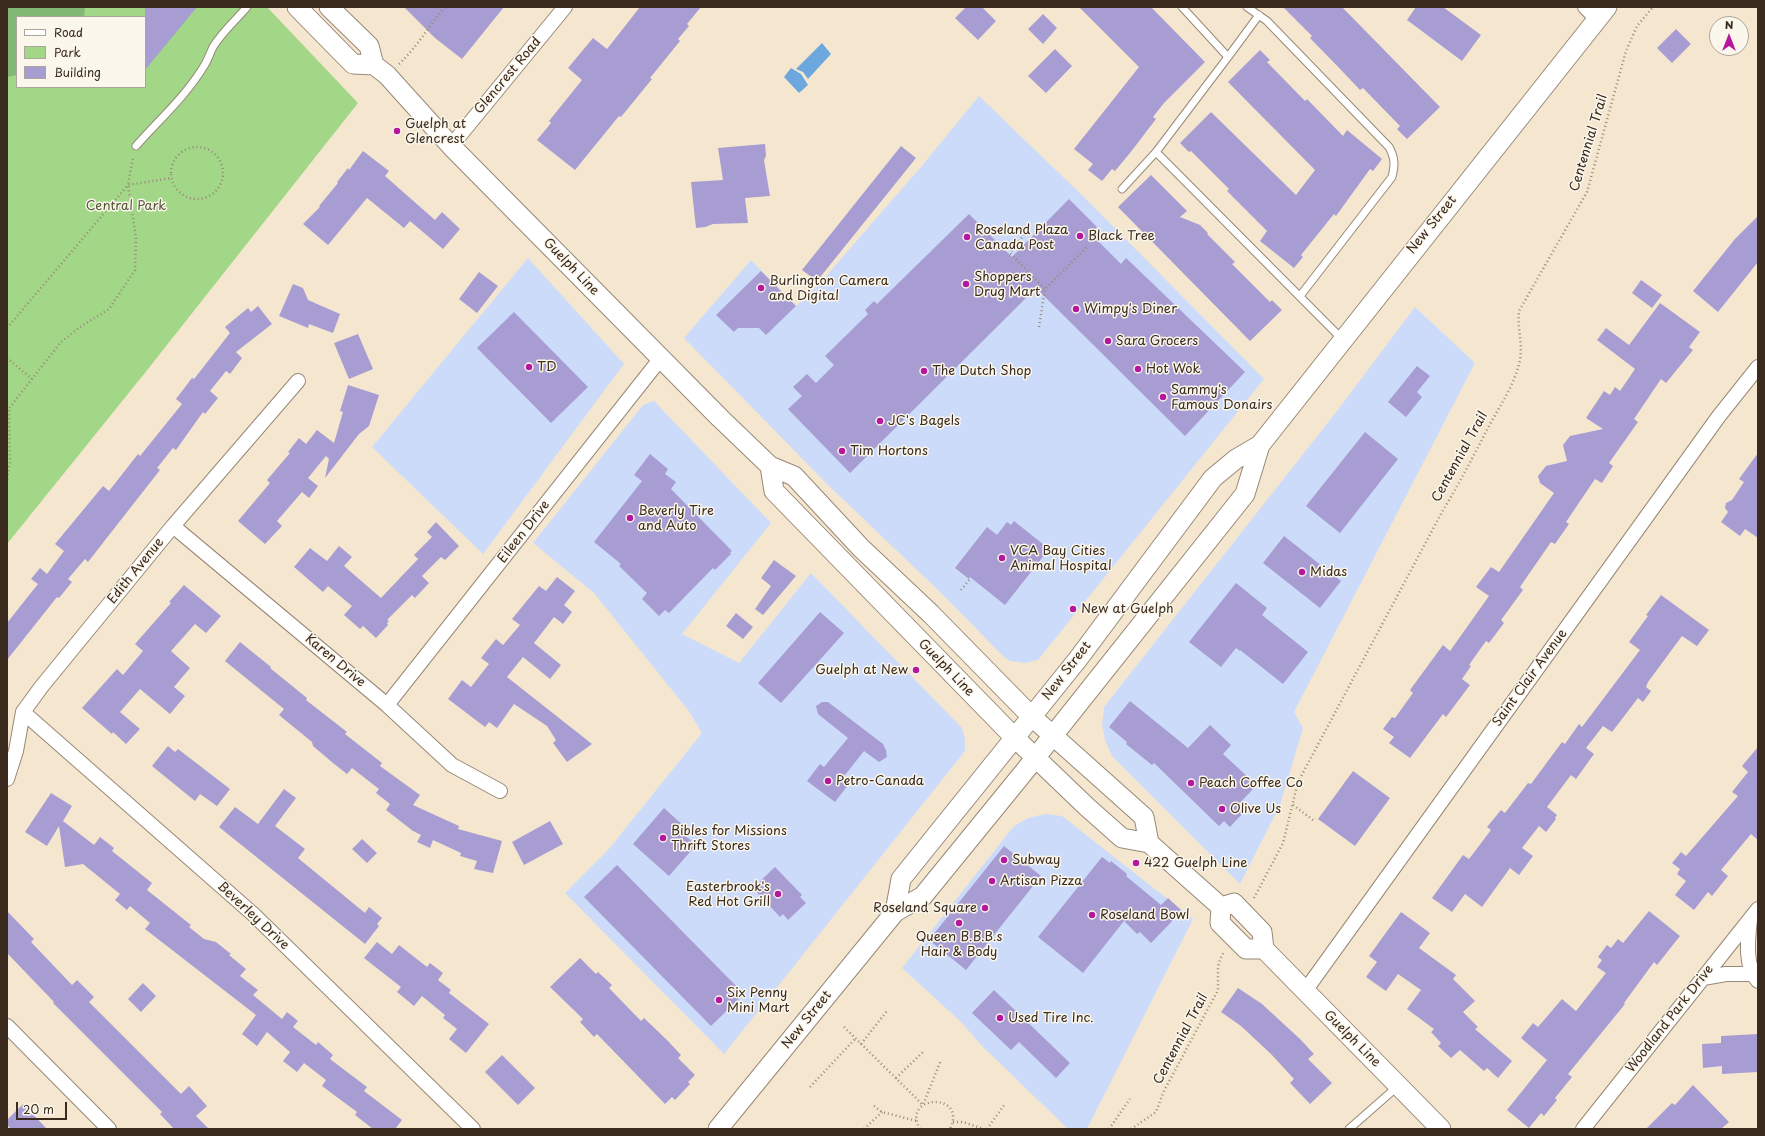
<!DOCTYPE html>
<html>
<head>
<meta charset="utf-8">
<style>
	body { margin:0 }
	#map { position:relative; width:1765px; height:1136px; overflow:hidden; background:#f5e7cf; font-family:"Playpen Sans",sans-serif }
	canvas { display:block }
	.frame { position:absolute; inset:0; border:8px solid #3b2a1e; pointer-events:none }
	.legend { position:absolute; left:16px; top:16px; width:130px; height:72px; box-sizing:border-box; background:#fbf7ec; border:1px solid #aea59a; margin:0; padding:5px 7px; list-style:none; font-size:12px; color:#3b2a1e }
	.legend li { display:flex; align-items:center; gap:8px; height:20px }
	.legend b { width:20px; border:1px solid #aea59a }
	.north { position:absolute; left:1709px; top:16px; width:40px; height:40px; box-sizing:border-box; background:#fbf7ec; border:1px solid #aea59a; border-radius:50%; rotate:0deg; font-size:11px; font-weight:700; line-height:16px; text-align:center; color:#3b2a1e }
	.north::after { content:''; display:block; margin:auto; width:14px; height:18px; background:#b5179e; clip-path:polygon(50% 0,100% 100%,50% 72%,0 100%) }
	.scale { position:absolute; left:16px; top:1102px; width:51px; height:18px; box-sizing:border-box; border:2px solid #3b2a1e; border-top:0; padding-left:5px; font-size:12px; line-height:14px; white-space:nowrap; color:#3b2a1e; -webkit-text-stroke:3px #fbf7ec; paint-order:stroke }
</style>
</head>
<body>
<div id="map">
<canvas width="1765" height="1136"></canvas>
<div class="frame"></div>
<ul class="legend">
<li><b style="height:5px;background:#fff"></b>Road</li>
<li><b style="height:11px;background:#a1d787"></b>Park</li>
<li><b style="height:11px;background:#a79dd2"></b>Building</li>
</ul>
<div class="north">N</div>
<div class="scale">20 m</div>
</div>
<script>
const ctx = document.querySelector('canvas').getContext('2d');
ctx.lineJoin = 'round';
function fill(path, color) { ctx.fillStyle = color; ctx.fill(path, 'evenodd'); }
function strokePath(path, color, width, dash) { ctx.strokeStyle = color; ctx.lineWidth = width; ctx.lineCap = dash ? 'butt' : 'round'; ctx.setLineDash(dash || []); ctx.stroke(path); }
function drawText(font, color, halo, rows, align = 'center') {
  ctx.font = font + ' "Playpen Sans",sans-serif'; ctx.lineWidth = 3; ctx.setLineDash([]); ctx.textBaseline = 'middle'; ctx.strokeStyle = halo; ctx.fillStyle = color; for (const [text, x, y, turn = 0] of rows) {
    ctx.save(); ctx.translate(x, y); ctx.rotate((+turn || 0) * Math.PI / 180); ctx.textAlign = isNaN(turn) ? turn : align; if (halo) ctx.strokeText(text, 0, 0); ctx.fillText(text, 0, 0); ctx.restore();
  }
}
fill(new Path2D(`
	M979 96 1087 200 1264 379 1038 660 1025 663 1010 661 1004 657 938 590 828 485 684 338 751 260 796 306 819 284 921 167Z
	M528 258 624 364 483 554 372 447Z
	M1415 307 1475 363 1294 712 1303 728 1280 805 1240 884 1112 756 1105 740 1102 724 1104 707 1337 411Z
	M654 401 771 523 682 634 739 663 811 573 962 728 965 739V751L724 1054 565 893 608 850 702 733 688 710 594 593 533 543 643 405Z
	M1045 814 1062 816 1193 919 1087 1129H1068L982 1046 960 1021 902 968 1014 826 1028 818Z`), '#ccdbfa');
fill(new Path2D(`
	M7 7H267L358 103 144 374 7 544ZM17 17H145V87H17Z`), '#a1d787');
fill(new Path2D(`
	M7 7H85L84 17H17V75L7 77Z`), '#80b874');
fill(new Path2D(`
	M822 43 831 54 808 79 803 72 796 69Z
	M791 68 801 74 808 85 799 93 784 77Z`), '#6ca7dd');
fill(new Path2D(`
	M145 7H197L145 70Z
	M404 7H504L462 59 435 38Z
	M640 7H701L687 24 689 26 678 39 680 41 650 78 652 79 621 117 619 116 575 170 537 140 551 123 549 121 582 80 568 68 593 38 607 49Z
	M966 7H982L996 21 978 40 955 18Z
	M1079 7H1151L1205 62 1164 103 1153 117 1156 119 1130 153 1115 171 1112 169 1102 181 1088 170 1093 164 1074 149 1139 67Z
	M1283 7H1342L1440 107 1407 139 1397 129 1400 126 1363 88 1360 90 1343 72 1310 38 1312 36Z
	M1416 7H1443L1481 35 1462 61 1407 20Z
	M1043 14 1057 28 1043 44 1028 29Z
	M1676 29 1691 44 1672 63 1657 48Z
	M1055 49 1072 66 1046 93 1028 76Z
	M1260 50 1270 60 1267 62 1305 101 1307 99 1343 136 1347 130 1382 159 1373 171 1370 169 1336 216 1334 214 1301 255 1303 257 1294 268 1260 241 1267 231 1227 191 1229 189 1191 151 1189 152 1180 143 1211 112 1296 195 1315 170 1228 82Z
	M765 144 766 156 764 160 770 196 745 198 748 223 713 224 705 227 696 228 691 182 723 180 718 148Z
	M901 146 916 158 817 281 802 270Z
	M363 151 389 171 385 176 435 220 442 212 460 229 443 249 410 221 404 228 367 198 328 245 303 224 320 207 319 206 338 183 337 182 348 168 349 170Z
	M1151 175 1187 211 1180 217 1200 225 1208 233 1207 234 1235 262 1232 264 1270 302 1272 300 1282 310 1250 341 1118 207Z
	M1069 199 1097 227 1090 233 1121 264 1126 258 1245 372 1185 436 1036 288 850 473 788 409 802 396 793 387 807 374 816 383 834 365 825 356 868 314 865 310 874 301 877 304 969 214 1012 257Z
	M1758 216V262L1718 312 1693 291 1735 239Z
	M761 271 796 306 766 335 759 328H738L734 332 716 315Z
	M479 272 498 286 477 313 459 299Z
	M1641 280 1662 295 1652 308 1632 293Z
	M293 284 303 288 308 300 340 314 333 333 309 324 308 328 279 316Z
	M1660 303 1700 332 1689 347 1693 350 1666 383 1661 379 1634 419 1638 422 1609 463 1613 466 1602 483 1595 479 1566 522 1569 524 1555 544 1551 542 1520 587 1523 590 1501 620 1504 623 1489 643 1486 641 1469 665 1471 666 1462 679 1470 685 1446 717 1443 714 1410 758 1389 743 1394 737 1383 729 1392 717 1395 718 1413 693 1410 690 1443 645 1450 651 1489 596 1476 587 1491 567 1499 572 1554 493 1540 483 1538 476 1546 466 1567 461 1563 445 1570 436 1603 429 1586 418 1604 391 1610 395 1615 387 1620 391 1635 369 1597 340 1606 328 1629 345Z
	M258 306 272 324 236 352 242 358 230 374 226 371 210 391 218 398 205 414 203 412 176 450 173 448 157 468 160 470 138 498 88 562 85 559 68 579 72 582 59 598 57 597 7 660V623L38 584 31 579 40 568 47 574 64 551 55 544 103 486 109 491 138 454 140 456 182 404 176 399 192 378 194 379 230 333 225 327 248 308 251 312Z
	M514 312 588 387 551 423 477 348Z
	M358 334 373 369 349 379 334 343Z
	M1417 366 1430 376 1417 392 1422 397 1406 417 1388 402Z
	M348 385 379 395 369 426 359 434 325 478 329 459 326 456 308 478 318 486 309 498 302 492 277 521 282 526 265 544 238 521 270 483 267 480 290 453 288 452 299 438 306 444 317 430 334 443 343 412 340 411Z
	M1365 432 1398 459 1340 533 1306 506Z
	M1758 453V538L1745 529 1740 536 1721 522 1728 512 1725 508 1726 503 1732 500 1744 482 1739 479Z
	M650 454 668 469 665 474 676 482 671 489 732 551 730 552 731 554 715 570 713 568 669 613 665 610 659 616 642 599 647 593 619 566 621 564 594 542 642 481 634 475Z
	M1014 521 1049 549 1005 605 970 577 969 579 955 568 987 527 997 535 1007 522 1011 525Z
	M436 522 459 546 445 560 441 557 422 576 429 583 415 598 412 595 387 620 389 621 387 623 388 625 376 638 363 626 360 629 344 615 352 606 328 586 323 592 294 567 310 548 327 561 339 546 352 557 344 566 381 598 418 559 414 555 432 537 427 532Z
	M1284 536 1341 581 1320 608 1263 563Z
	M774 560 796 576 763 615 755 609 771 586 761 578Z
	M557 577 575 591 564 605 572 612 563 624 554 617 534 643 561 665 550 679 523 657 507 677 592 744 567 762 553 743 556 740 547 726 514 704 497 728 489 722 485 727 448 699 462 680 471 687 489 664 481 658 496 639 503 645 520 625 512 619 539 586 546 591Z
	M1236 583 1267 608 1262 615 1308 652 1283 684 1240 650V651L1236 648 1221 667 1189 642Z
	M184 585 221 616 206 633 195 624 171 651 190 668 174 687 185 696 170 714 140 689 120 712 140 729 126 744 113 732 112 734 82 708 117 669 123 675 143 651 135 644 171 603 169 602Z
	M1661 595 1709 630 1697 646 1682 636 1648 682 1646 687 1651 691 1643 702 1638 698 1612 732 1603 726 1586 748 1594 754 1576 779 1571 775 1547 807 1557 815 1555 818 1556 819 1546 832 1539 826 1522 848 1533 856 1519 875 1510 868 1482 907 1465 894 1452 912 1432 898 1463 855 1469 859 1491 830 1487 827 1501 810 1505 813 1528 783 1531 784 1562 742 1565 744 1579 724 1582 727 1640 650 1629 642 1648 616 1646 615Z
	M820 612 844 633 781 703 758 683Z
	M736 613 753 627 743 639 726 626Z
	M240 642 271 667 270 668 307 698 306 700 347 732 345 734 382 763 380 766 420 795 413 805 459 826 458 829 502 841 493 873 474 869 477 861 460 856 461 853 433 840 430 848 417 842 421 835 413 831 386 810 390 804 376 793 379 789 352 768 347 774 333 763 313 746 312 742 279 715 284 709 225 661Z
	M1130 701 1188 748 1210 725 1231 745 1223 754 1251 780 1247 784 1253 789 1237 806 1243 813 1230 827 1224 821 1219 826 1154 763 1152 765 1126 744 1127 742 1109 727Z
	M822 702H828L883 744 886 750 887 757 879 762 864 751 841 780 848 785 835 802 807 781 820 764 824 767 848 738 818 714 816 706Z
	M168 746 175 752 178 749 230 789 217 806 200 794 195 801 152 766Z
	M1758 747V840L1751 834 1721 870 1728 876 1712 896 1708 892 1694 910 1675 895 1686 881 1677 874 1680 869 1672 863 1681 852 1686 856 1738 796 1732 792 1748 772 1742 766Z
	M1353 771 1390 798 1355 846 1318 819Z
	M284 789 296 798 275 826 305 849 298 858 365 913 369 907 382 918 377 924 379 926 365 944 219 827 235 807 258 824Z
	M51 793 72 806 63 821 94 845 100 837 114 848 112 851 152 883 147 890 191 925 189 927 204 939 216 942 231 954 229 955 246 969 240 976 258 990 253 995 282 1019 287 1012 298 1021 293 1027 316 1045 318 1042 333 1055 330 1059 367 1087 364 1091 402 1120 395 1129H373L355 1115 357 1112 322 1086 326 1080 304 1063 297 1072 283 1061 290 1052 267 1032 257 1046 242 1034 256 1015 145 929 150 923 130 906 127 910 115 900 120 894 83 864 65 867 59 826 47 846 25 832Z
	M664 808 686 828 681 832 696 845 669 876 633 844Z
	M550 821 563 844 524 865 512 842Z
	M362 839 377 853 367 863 352 849Z
	M1004 846 1041 876 966 970 929 940Z
	M1102 857 1110 863 1111 861 1127 874 1126 876 1161 905 1168 898 1182 911 1151 943 1140 932 1137 934 1124 921 1083 973 1038 937Z
	M617 865 744 994 711 1026 584 897Z
	M775 867 802 895 800 897 806 903 788 920 783 914 780 917 753 888Z
	M7 911 34 939 31 942 72 985 77 980 94 997 89 1002 181 1094 189 1086 207 1106 196 1116 209 1129H174L160 1114 162 1112 53 1003 54 1002 7 953Z
	M1649 911 1680 936 1657 965 1654 962 1624 1003 1625 1004 1568 1074 1572 1077 1555 1098 1557 1100 1544 1116 1541 1113 1529 1128 1507 1110 1547 1060 1521 1038 1533 1023 1538 1027 1562 999 1576 1011 1606 973 1597 967 1602 960 1598 957 1607 945 1611 948 1618 939 1623 943Z
	M1401 912 1430 933 1419 948 1456 975 1453 979 1475 1001 1463 1012 1478 1027 1475 1029 1512 1061 1498 1078 1487 1068 1484 1071 1460 1050 1451 1058 1438 1046 1441 1043 1431 1032 1434 1029 1407 1009 1421 990 1398 974 1386 991 1366 977 1377 962 1369 956Z
	M377 942 392 954 399 945 427 967 430 963 443 973 438 980 451 990 449 993 489 1024 466 1053 449 1039 457 1029 443 1018 445 1015 422 996 414 1006 397 992 401 987 364 958Z
	M580 958 596 974 598 972 612 985 609 988 641 1021 644 1018 668 1041 681 1055 678 1058 695 1075 688 1082 690 1084 675 1100 672 1097 665 1104 597 1034 594 1037 580 1022 583 1019 550 987Z
	M143 983 156 996 141 1012 128 999Z
	M1238 988 1262 1004 1300 1039 1314 1054 1308 1059 1332 1083 1310 1104 1290 1083 1294 1079 1271 1054 1241 1026 1221 1012Z
	M994 990 1070 1063 1056 1078 1019 1042 1011 1050 972 1013Z
	M1758 1034V1072L1722 1074V1066L1703 1068 1702 1044 1721 1043V1036Z
	M502 1055 535 1088 518 1105 485 1072Z
	M1693 1085 1729 1122 1721 1129H1646L1672 1103 1675 1105Z
	M23 1104 47 1129H11L7 1125V1120Z`), '#a79dd2');
const service = new Path2D(`
	M1247 7 1267 21 1389 147C1395 158 1395 165 1392 177L1300 296
	M1228 57 1259 15
	M136 146C159 120 186 96 204 66 208 60 210 53 213 47 222 32 236 20 247 7
	M1156 152 1342 339
	M1122 189 1156 152 1228 57 1182 7
	M1349 1129 1398 1086`);
const minor = new Path2D(`
	M1585 7 1597 19
	M451 146 565 7
	M173 526 387 705 452 765 500 791
	M387 705 661 358
	M23 712 253 914 473 1129
	M7 779 16 751 23 712 42 686 173 526 298 381
	M1750 919C1748 938 1744 966 1758 981
	M1703 978 1726 974H1752
	M1305 991 1719 416 1758 367
	M7 1026 109 1129
	M1583 1129 1758 909`);
const secondary = new Path2D(`
	M297 7 353 64 374 65
	M329 7 369 46 374 65 387 75 451 146 720 418 770 466 794 476 861 548 931 614 1031 716 1144 817 1149 843
	M770 466 774 491 1014 737 1087 807 1122 838 1149 843 1221 907
	M1221 907 1234 903 1262 932 1264 949 1441 1129
	M1221 907 1220 923 1246 949H1264
	M895 912 901 879 1078 659 1213 478 1236 459 1260 445 1607 7
	M718 1129 895 912 923 896 1024 772 1245 494 1260 445`);
strokePath(service, '#988876', 9);
strokePath(minor, '#988876', 16);
strokePath(secondary, '#988876', 21);
strokePath(new Path2D(`
	M399 64C417 47 429 26 445 7
	M171 173a26 26 0 1 1 52 0a26 26 0 1 1-52 0Z
	M1029 228 1010 253 1045 289
	M1039 327 1045 289 1088 246
	M7 328 128 185 171 178
	M7 358 32 379
	M7 411 61 342 80 327 109 309 135 270 136 238 128 185 133 157
	M7 479 10 462 9 410
	M961 590 970 579
	M1293 805 1313 820
	M1254 898 1283 843 1298 782 1442 512C1459 484 1474 455 1489 426 1501 404 1515 384 1520 360 1523 343 1517 327 1519 311L1587 192 1626 51 1637 26 1653 7
	M844 1027 923 1105 941 1060
	M861 1044 887 1011
	M896 1078 923 1052
	M810 1087 856 1038
	M874 1106 882 1112 917 1121
	M953 1122H963L984 1129
	M864 1129 882 1112
	M920 1129C900 1095 968 1091 950 1129
	M987 1129 1005 1104
	M1109 1129 1130 1099
	M1131 1129 1156 1112 1164 1091 1218 990V967L1220 959 1224 952`), '#988876', 2.5, [1, 3]);
strokePath(service, '#fff', 7);
strokePath(minor, '#fff', 14);
strokePath(secondary, '#fff', 19);
for (const [x, y, r, color] of [
	[397,131,4,"#b5179e"],
	[1080,236,4,"#b5179e"],
	[967,237,4,"#b5179e"],
	[966,284,4,"#b5179e"],
	[761,288,4,"#b5179e"],
	[1076,309,4,"#b5179e"],
	[1108,341,4,"#b5179e"],
	[529,367,4,"#b5179e"],
	[1138,369,4,"#b5179e"],
	[924,371,4,"#b5179e"],
	[1163,397,4,"#b5179e"],
	[880,421,4,"#b5179e"],
	[842,451,4,"#b5179e"],
	[630,518,4,"#b5179e"],
	[1002,558,4,"#b5179e"],
	[1302,572,4,"#b5179e"],
	[1073,609,4,"#b5179e"],
	[916,670,4,"#b5179e"],
	[828,781,4,"#b5179e"],
	[1191,783,4,"#b5179e"],
	[1222,809,4,"#b5179e"],
	[663,838,4,"#b5179e"],
	[1004,860,4,"#b5179e"],
	[1136,863,4,"#b5179e"],
	[992,881,4,"#b5179e"],
	[778,894,4,"#b5179e"],
	[985,908,4,"#b5179e"],
	[1092,915,4,"#b5179e"],
	[959,923,4,"#b5179e"],
	[719,1000,4,"#b5179e"],
	[1000,1018,4,"#b5179e"]
]) { const dot = new Path2D(); dot.arc(x, y, r, 0, 2 * Math.PI); ctx.fillStyle = color; ctx.fill(dot); strokePath(dot, '#fbf7ec', 1.5); }
drawText('13px', '#3b2a1e', '#fbf7ec', [
	["Glencrest Road",508,76,-50],
	["Centennial Trail",1589,143,-73],
	["New Street",1432,225,-51],
	["Guelph Line",571,267,46],
	["Centennial Trail",1460,457,-61],
	["Eileen Drive",524,532,-52],
	["Edith Avenue",136,571,-51],
	["Karen Drive",335,661,40],
	["Guelph Line",946,668,46],
	["New Street",1067,671,-52],
	["Saint Clair Avenue",1530,678,-54],
	["Beverley Drive",253,916,43],
	["Woodland Park Drive",1670,1019,-52],
	["New Street",807,1020,-51],
	["Centennial Trail",1181,1039,-62],
	["Guelph Line",1352,1039,45]
]);
drawText('13px', '#3b2a1e', '#fbf7ec', [
	["Guelph at",405,124],
	["Glencrest",405,139],
	["Roseland Plaza",975,230],
	["Canada Post",975,245],
	["Black Tree",1088,236],
	["Shoppers",974,277],
	["Drug Mart",974,292],
	["Burlington Camera",769,281],
	["and Digital",769,296],
	["Wimpy's Diner",1084,309],
	["Sara Grocers",1116,341],
	["TD",537,367],
	["Hot Wok",1146,369],
	["The Dutch Shop",932,371],
	["Sammy's",1171,390],
	["Famous Donairs",1171,405],
	["JC's Bagels",888,421],
	["Tim Hortons",850,451],
	["Beverly Tire",638,511],
	["and Auto",638,526],
	["VCA Bay Cities",1010,551],
	["Animal Hospital",1010,566],
	["Midas",1310,572],
	["New at Guelph",1081,609],
	["Guelph at New",908,670,"right"],
	["Petro-Canada",836,781],
	["Peach Coffee Co",1199,783],
	["Olive Us",1230,809],
	["Bibles for Missions",671,831],
	["Thrift Stores",671,846],
	["Subway",1012,860],
	["422 Guelph Line",1144,863],
	["Artisan Pizza",1000,881],
	["Easterbrook's",770,887,"right"],
	["Red Hot Grill",770,902,"right"],
	["Roseland Square",977,908,"right"],
	["Roseland Bowl",1100,915],
	["Queen B.B.B.s",959,937,"center"],
	["Hair & Body",959,952,"center"],
	["Six Penny",727,993],
	["Mini Mart",727,1008],
	["Used Tire Inc.",1008,1018]
], 'left');
drawText('13px', '#545538', '#fbf7ec', [
	["Central Park",126,206]
]);
</script>
</body>
</html>
